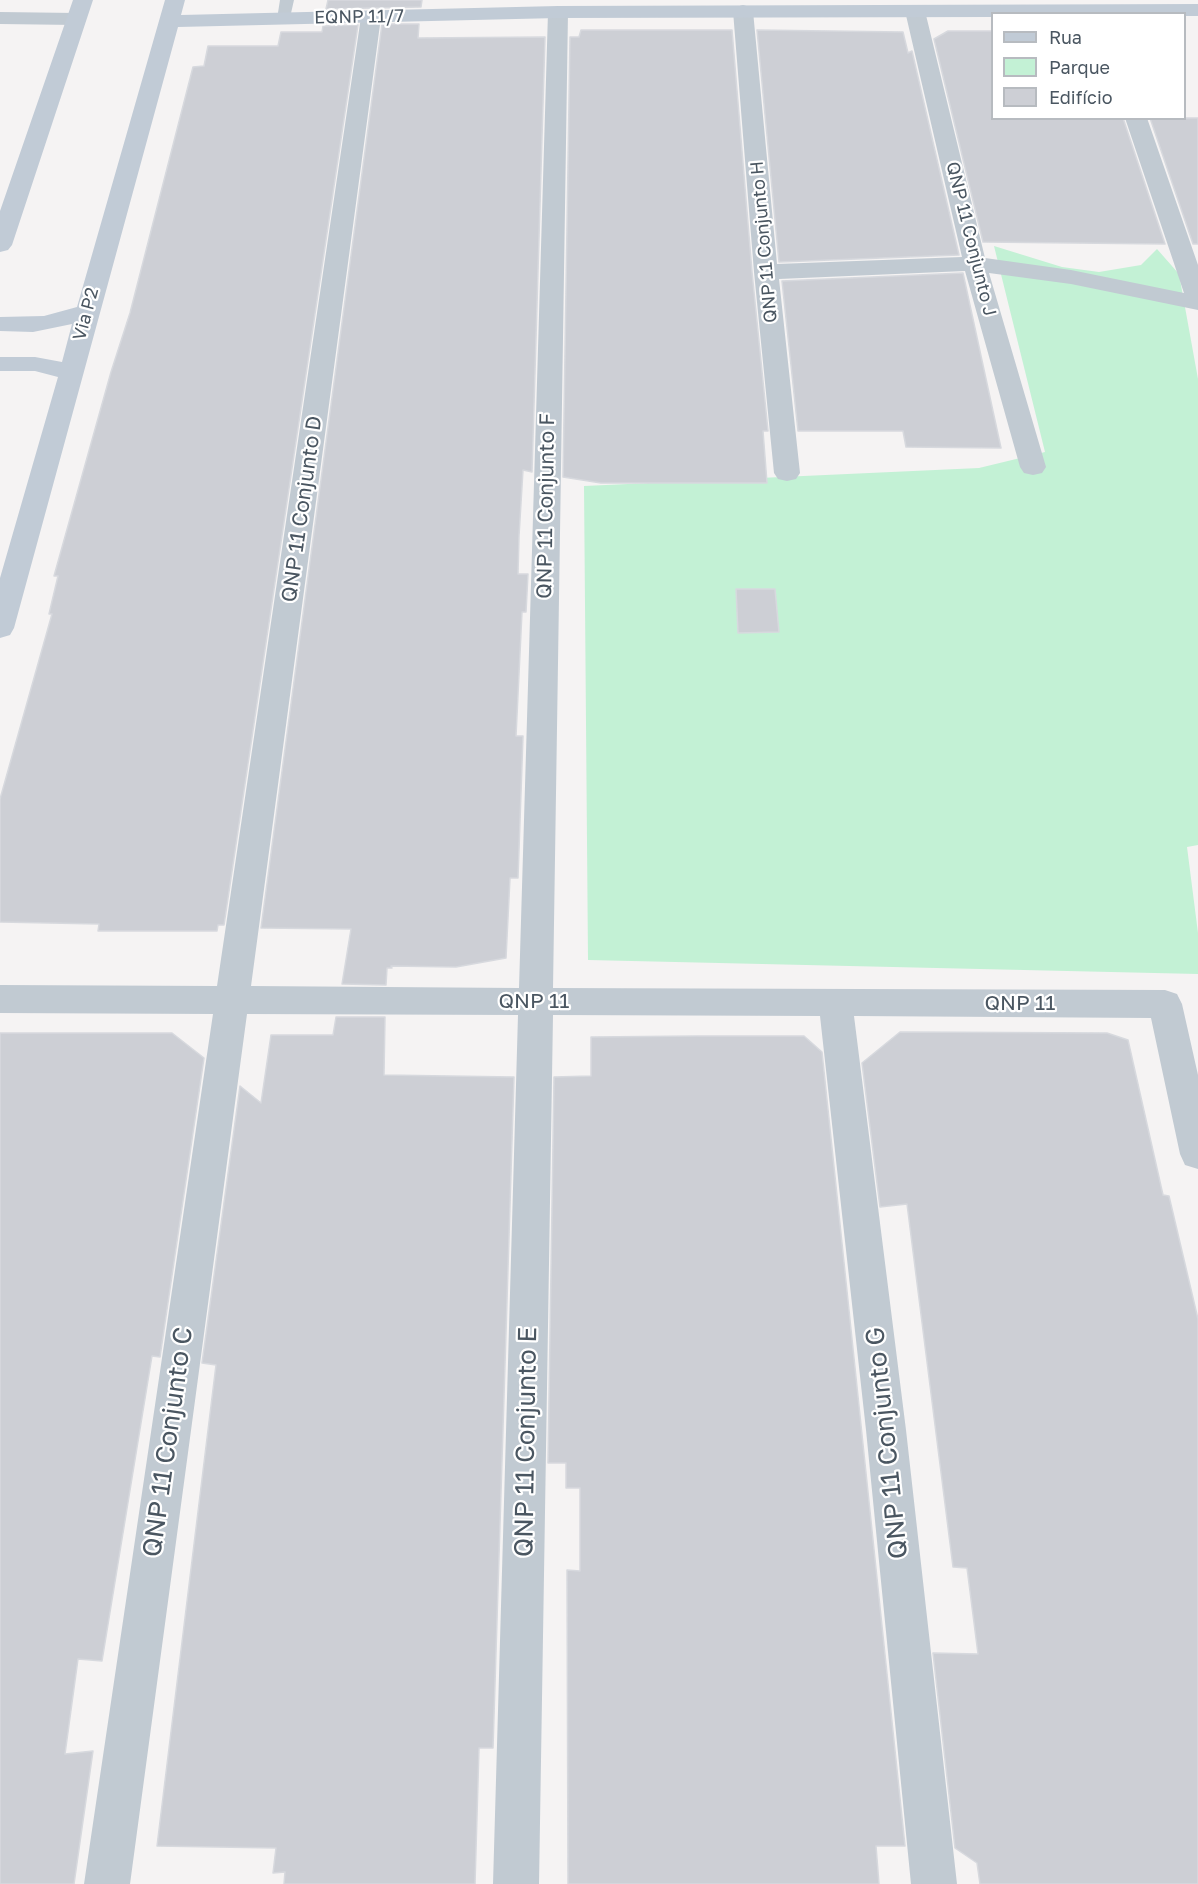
<!DOCTYPE html>
<html>
<head>
<meta charset="utf-8">
<style>
	body { margin:0 }
	#map { position:relative; width:1198px; height:1884px; overflow:hidden; background:#f5f3f3; font-family:"Golos Text",sans-serif }
	canvas { display:block }
	.legend { position:absolute; left:991px; top:12px; width:195px; height:108px; box-sizing:border-box; background:#fff; border:2px solid #b7bbc0; margin:0; padding:8px 10px; list-style:none; font-size:18px; color:#4a5661 }
	.legend li { display:flex; align-items:center; gap:12px; height:30px }
	.legend b { width:30px; border:2px solid #b7bbc0 }
</style>
</head>
<body>
<div id="map">
<canvas width="1198" height="1884"></canvas>
<ul class="legend">
<li><b style="height:8px;background:#c1cbd6"></b>Rua</li>
<li><b style="height:16px;background:#c3f1d5"></b>Parque</li>
<li><b style="height:16px;background:#cdcfd5"></b>Edifício</li>
</ul>
</div>
<script>
const ctx = document.querySelector('canvas').getContext('2d');
ctx.lineJoin = 'round';
function fill(path, color) { ctx.fillStyle = color; ctx.fill(path, 'evenodd'); }
function strokePath(path, color, width, dash) { ctx.strokeStyle = color; ctx.lineWidth = width; ctx.lineCap = dash ? 'butt' : 'round'; ctx.setLineDash(dash || []); ctx.stroke(path); }
function drawText(font, color, halo, rows, align = 'center') {
  ctx.font = font + ' "Golos Text",sans-serif'; ctx.lineWidth = 4.5; ctx.setLineDash([]); ctx.textBaseline = 'middle'; ctx.strokeStyle = halo; ctx.fillStyle = color; for (const [text, x, y, turn = 0] of rows) {
    ctx.save(); ctx.translate(x, y); ctx.rotate((+turn || 0) * Math.PI / 180); ctx.textAlign = isNaN(turn) ? turn : align; if (halo) ctx.strokeText(text, 0, 0); ctx.fillText(text, 0, 0); ctx.restore();
  }
}
fill(new Path2D(`
	M994 246 1062 267 1099 272 1141 265 1157 249 1179 274 1198 379V845L1187 847 1198 933V974L588 960 584 486 979 468 1045 452Z`), '#c3f1d5');
const building = new Path2D(`
	M328 0H422L421 7 326 9Z
	M382 24H419L418 38 545 37 532 472 523 470 519 536 518 574H528L526 612H522L516 736H523L518 878H510L506 958 456 967 391 966 392 968H387L386 985 342 984 351 929 261 928Z
	M358 25 224 925H218L217 931H98L99 924 0 922V799L52 614H49L58 576H54L111 372 130 313 193 67 204 66 208 46H278L281 32H322L323 26Z
	M581 30H732L752 272 768 431H763L767 483H601L563 477 570 37H579Z
	M757 30 903 32 908 53 912 51 959 255 779 262Z
	M948 31H993V118H1123L1165 244 983 242 934 39Z
	M1150 118H1198V244H1193Z
	M963 273 1001 448 906 447 903 431H798L782 281Z
	M736 589H775L779 632 738 633Z
	M336 1017H385L384 1075 514 1077 493 1748H479L475 1884H284L285 1872 273 1873 276 1848 157 1846 216 1365 202 1363 240 1086 261 1103 271 1035H333Z
	M900 1032 1107 1033 1128 1040 1163 1195 1169 1196 1198 1319V1884H980L977 1863 955 1848 933 1653 978 1654 967 1568 953 1567 907 1204 880 1207 862 1063Z
	M0 1033H172L204 1058 160 1357 152 1356 102 1661 78 1659 65 1754 93 1751 74 1884H0Z
	M698 1036H804L822 1052 905 1846H876L879 1884H568L567 1570 580 1571V1488H566V1463H548L554 1077 591 1076V1037Z`);
fill(building, '#cdcfd5');
strokePath(building, '#d7d9de', 1.5);
fill(new Path2D(`
	M280 0H294L289 22 284 23 277 19Z`), '#c1cad2');
fill(new Path2D(`
	M743 5 750 7 753 11 777 264 962 257 905 11 908 7H922L925 11 985 258 1071 270 1184 293 1125 118H1147L1198 265V310L1071 284 989 273 1046 467 1042 473 1033 475 1024 473 1020 467 965 271 779 279 800 473 796 479 787 481 778 479 774 473 754 272 733 11 736 7Z
	M558 6 565 8 568 12 553 988 1165 990 1177 994 1182 1004 1198 1075V1169L1185 1165 1180 1154 1151 1018 854 1016 906 1430 957 1884H911L866 1430 820 1016 553 1015 539 1884H493L518 1015 247 1014 130 1884H84L213 1014 0 1013V985L217 986 361 17 364 13H378L381 17 251 986 519 988 548 12 551 8Z
	M0 12 76 13 83 15 86 19 83 23 76 25 0 24Z`), '#c1cad2');
fill(new Path2D(`
	M73 0H93L12 245 8 250 0 252V211Z
	M165 0H185L181 15 558 6 1198 4V16H1184V14H992V17L558 18 178 27 14 628 10 635 0 638V578L58 377 35 371H0V357H35L62 362 72 324 33 332 0 331V317L44 316 77 307Z`), '#c1cbd6');
drawText('18px', '#4a5661', '#fff', [
	["EQNP 11/7",359,17,-1],
	["QNP 11 Conjunto J",971,239,76],
	["QNP 11 Conjunto H",764,242,-95],
	["Via P2",86,314,-75]
]);
drawText('21px', '#4a5661', '#fff', [
	["QNP 11 Conjunto F",546,506,-89],
	["QNP 11 Conjunto D",302,509,-82],
	["QNP 11",534,1001],
	["QNP 11",1020,1003]
]);
drawText('26px', '#4a5661', '#fff', [
	["QNP 11 Conjunto C",168,1442,-82],
	["QNP 11 Conjunto E",526,1442,-89],
	["QNP 11 Conjunto G",887,1443,-96]
]);
</script>
</body>
</html>
